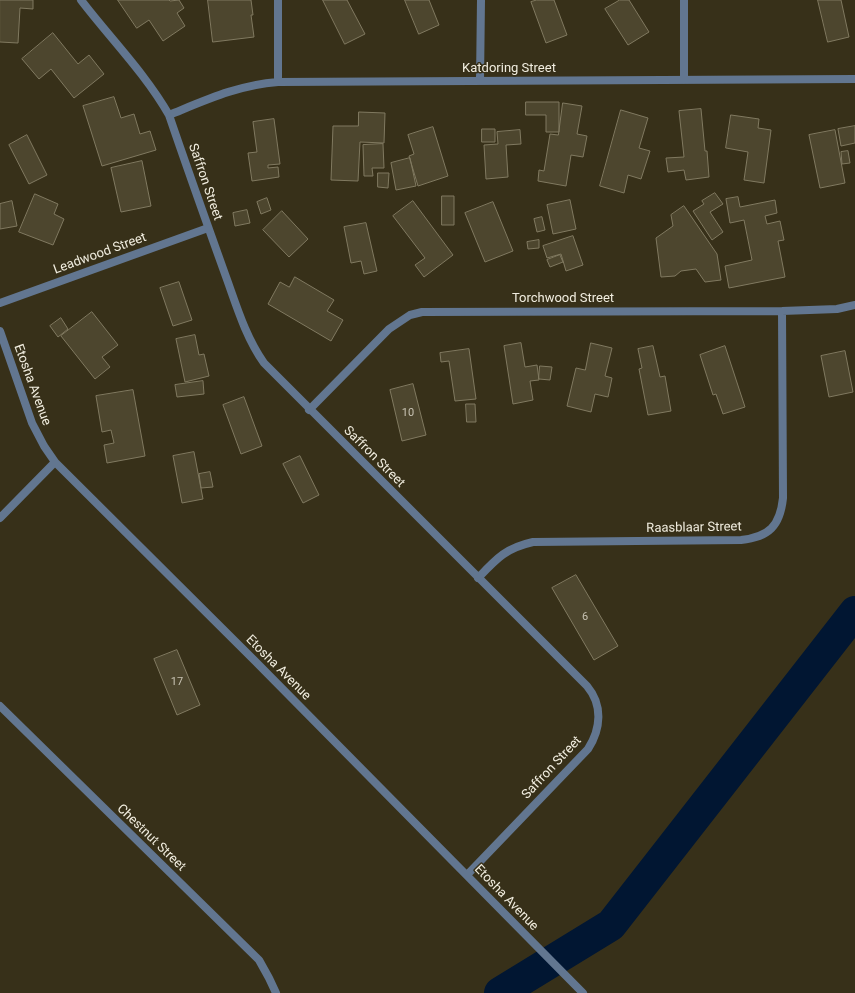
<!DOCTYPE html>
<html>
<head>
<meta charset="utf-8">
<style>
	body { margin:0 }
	canvas { display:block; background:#373019 }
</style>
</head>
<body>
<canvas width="855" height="993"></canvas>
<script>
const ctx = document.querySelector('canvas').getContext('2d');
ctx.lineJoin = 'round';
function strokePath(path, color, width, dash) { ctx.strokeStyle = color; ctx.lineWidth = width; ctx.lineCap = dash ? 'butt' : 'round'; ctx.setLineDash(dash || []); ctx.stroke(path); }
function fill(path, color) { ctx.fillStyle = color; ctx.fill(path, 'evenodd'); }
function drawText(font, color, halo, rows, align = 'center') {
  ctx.font = font + ' Roboto,sans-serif'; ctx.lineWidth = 3; ctx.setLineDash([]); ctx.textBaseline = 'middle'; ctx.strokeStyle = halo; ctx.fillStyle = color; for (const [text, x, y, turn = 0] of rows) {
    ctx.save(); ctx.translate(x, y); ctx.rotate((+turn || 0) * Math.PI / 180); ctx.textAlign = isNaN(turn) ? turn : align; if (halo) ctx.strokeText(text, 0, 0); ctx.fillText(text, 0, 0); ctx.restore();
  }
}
strokePath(new Path2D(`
	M500 993 611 925 855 612`), '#011632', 32);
const building = new Path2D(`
	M0 0H33V9L20 8 18 43 0 42Z
	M118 0H169L170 1 179 0 184 8 177 13 185 26 163 41 149 20 137 28Z
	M208 0H251L253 15H251L254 37 213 42Z
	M323 0H347L365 34 345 44Z
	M405 0H429L439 25 419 34Z
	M537 0H554L567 35 546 43 531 2Z
	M620 0H629L649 32 628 45 605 9Z
	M818 0H841L849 37 828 42Z
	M53 33 78 64 89 55 104 74 74 98 51 69 39 79 22 59Z
	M114 97 121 118 134 114 140 134 150 131 156 150 102 166 83 106Z
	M526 102H559V132H546V115H526Z
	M563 103 582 106 577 134 587 136 583 157 571 155 566 186 538 181 539 170 544 171 550 134 558 135Z
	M701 109 705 151H707L709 177 686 180 684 170 668 172 666 158 684 157 679 111Z
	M621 110 648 118 639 148 650 151 641 179 628 175 624 193 600 186Z
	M359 112 385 113 384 143 360 142 358 181 331 180 333 126H358Z
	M731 115 759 119 758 128 771 130 764 183 744 180 748 152 726 148Z
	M274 119 280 164 268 165V168L278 167 279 177 252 181 248 153 257 152 253 122Z
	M855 126V143L841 146 838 129Z
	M433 127 448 176 418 186 409 156 414 154 408 135Z
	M482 129H495V142H482Z
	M520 130 521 144 506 145 508 177 486 179 484 145 498 144 497 132Z
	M835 130 845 183 820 188 809 135Z
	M27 135 47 175 29 184 9 145Z
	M383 144 384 168H372L373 176H364L363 145Z
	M848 151 850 163 842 164 841 152Z
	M410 158 416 186 396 190 391 163Z
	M142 161 151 206 121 212 111 168Z
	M378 173H389L388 188 378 187Z
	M715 193 723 204 710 212 723 232 712 240 693 211 704 204 702 201Z
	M35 194 58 204 54 214 64 219 53 245 19 232Z
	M442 196H454V225H442Z
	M738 197 740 207 775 200 777 213 765 216 767 224 780 221 784 240 778 241 785 277 729 288 725 266 752 260 744 220 730 223 726 199Z
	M267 198 271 210 261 214 257 202Z
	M570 200 576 229 553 234 547 205Z
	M12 201 17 226 0 229V204Z
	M413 201 453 255 424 277 415 265 425 258 393 216Z
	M493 202 513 251 485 262 465 213Z
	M684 206 717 254 721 280 705 282 696 269 681 271 675 276 661 277 656 238 673 226 671 215Z
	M247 210 250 223 235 226 233 213Z
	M282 211 308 239 289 257 263 230Z
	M542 217 545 230 537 232 534 219Z
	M366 223 377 271 364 274 361 261 351 263 344 227Z
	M573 236 583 265 566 271 561 254 547 258 543 246Z
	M539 240V248L528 249 527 242Z
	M560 255 563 262 550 267 547 260Z
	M295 277 334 300 327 311 343 320 331 341 268 304 280 282 289 287Z
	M179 282 192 320 173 326 160 288Z
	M92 312 118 345 102 357 110 367 95 379 61 336Z
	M61 318 68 329 58 337 50 326Z
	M195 335 199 355 204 354 209 376 185 382 176 339Z
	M521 343 525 367 537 365 539 380 530 381 533 400 513 404 504 346Z
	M591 343 612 348 605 376 612 378 608 397 595 394 591 412 567 406 576 368 585 370Z
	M653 346 660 377 665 376 671 411 648 415 639 369 642 368 638 349Z
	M725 346 745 407 723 414 716 394 713 395 700 355Z
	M469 349 476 399 455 401 449 361 441 362 440 353Z
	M845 351 853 392 829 397 821 356Z
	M540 366 552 367 550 380 539 379Z
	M203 381 204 394 177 397 175 385Z
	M413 384 426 435 402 441 390 390Z
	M133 390 145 456 107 463 104 445 114 443 111 430 102 432 96 396Z
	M244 397 262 446 241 454 223 405Z
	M466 404H475L476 422H467Z
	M194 452 203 499 182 503 173 456Z
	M300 456 319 495 303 503 283 464Z
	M210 472 213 487 201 488 199 474Z
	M576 575 618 646 594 660 552 588Z
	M177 650 200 705 177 715 154 659Z`);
fill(building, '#4d462e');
strokePath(building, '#807960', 1);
strokePath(new Path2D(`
	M81 0C110 38 145 73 169 115 187 168 206 221 225 274 236 304 245 336 264 363L587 686C603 705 601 729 588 749L467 875
	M278 0V82
	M684 80V0
	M480 81 481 0
	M169 115C206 100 238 85 278 82L855 79
	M0 303 208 228
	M0 331 32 423 44 446 55 462 255 661 583 993
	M309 410 389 329 410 315 422 312 782 311 837 309 855 305
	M0 518 55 462
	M478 578C497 558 506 548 533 542L741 540C769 537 780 526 783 498L782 311
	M0 706 259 960 269 978 276 993`), '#627690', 8);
drawText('11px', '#c8c3b3', null, [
	["10",408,413],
	["6",585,617],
	["17",177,682]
]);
drawText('13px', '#f1eddf', '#373019', [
	["Katdoring Street",509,69],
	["Saffron Street",205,182,71],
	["Leadwood Street",100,254,-20],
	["Torchwood Street",563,299],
	["Etosha Avenue",32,385,70],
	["Saffron Street",374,457,45],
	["Raasblaar Street",694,528,-1],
	["Etosha Avenue",278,668,45],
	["Saffron Street",552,768,-47],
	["Chestnut Street",151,838,44],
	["Etosha Avenue",506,898,46]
]);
</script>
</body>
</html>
